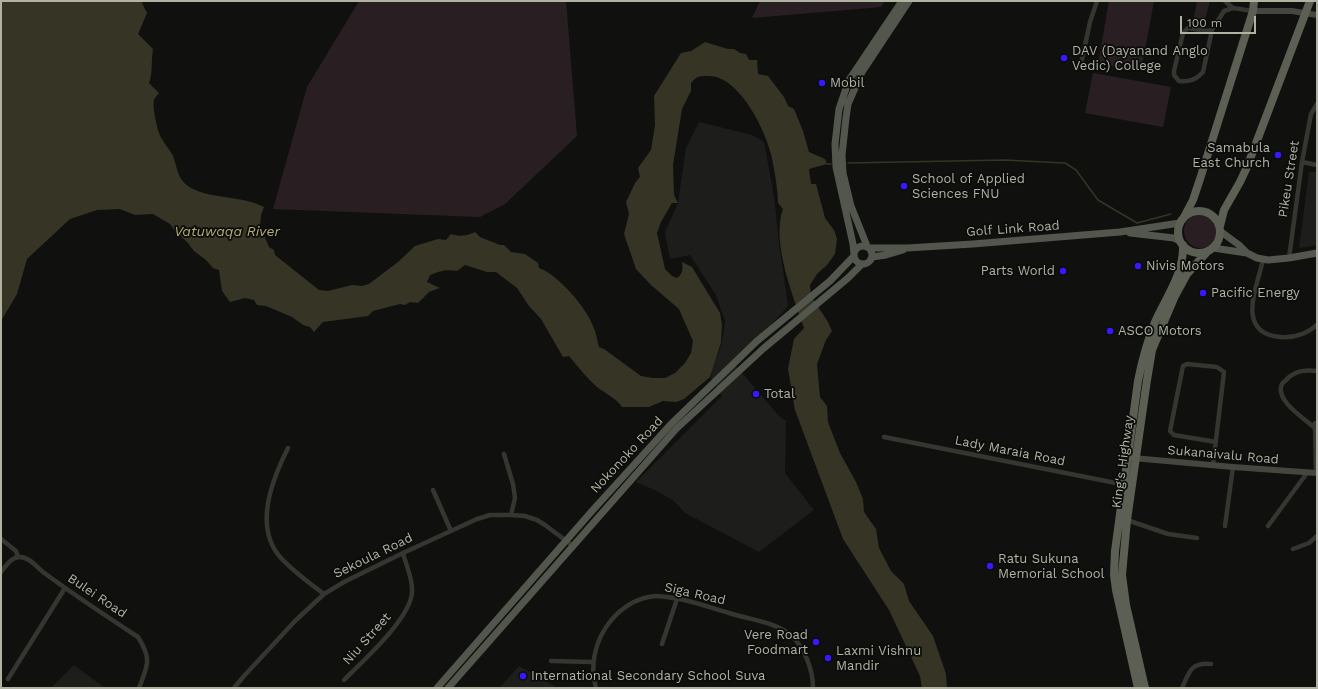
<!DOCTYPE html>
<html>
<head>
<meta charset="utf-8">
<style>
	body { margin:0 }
	#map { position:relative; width:1318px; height:689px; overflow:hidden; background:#10110f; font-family:"Work Sans",sans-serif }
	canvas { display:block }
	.frame { position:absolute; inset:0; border:2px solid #b0b39f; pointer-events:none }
	.scale { position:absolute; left:1180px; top:16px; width:76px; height:18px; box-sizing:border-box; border:2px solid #b0b39f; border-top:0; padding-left:5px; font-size:12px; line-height:14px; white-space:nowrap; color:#b0b39f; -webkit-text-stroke:3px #0b0c0b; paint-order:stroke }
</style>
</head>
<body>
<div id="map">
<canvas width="1318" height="689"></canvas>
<div class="frame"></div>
<div class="scale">100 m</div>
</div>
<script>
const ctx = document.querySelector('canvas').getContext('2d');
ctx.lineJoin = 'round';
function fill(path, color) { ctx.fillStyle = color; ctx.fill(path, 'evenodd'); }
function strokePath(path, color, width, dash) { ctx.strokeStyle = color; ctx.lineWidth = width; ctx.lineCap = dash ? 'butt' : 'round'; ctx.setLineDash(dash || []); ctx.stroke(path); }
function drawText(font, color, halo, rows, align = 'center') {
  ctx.font = font + ' "Work Sans",sans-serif'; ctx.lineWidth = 3.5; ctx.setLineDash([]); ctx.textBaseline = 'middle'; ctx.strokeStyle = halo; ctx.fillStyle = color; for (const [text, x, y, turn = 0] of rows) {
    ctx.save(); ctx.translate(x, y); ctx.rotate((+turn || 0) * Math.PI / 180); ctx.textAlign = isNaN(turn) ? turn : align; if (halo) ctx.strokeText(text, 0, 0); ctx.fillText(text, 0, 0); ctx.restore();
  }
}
fill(new Path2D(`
	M699 122 752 135 764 142 774 196 779 243 788 306 735 365 780 417 786 421 785 473 814 510 759 552 685 513 674 501 657 491 636 482 722 396 711 378 712 370 722 342 725 321 716 295 690 255 670 259 665 232 678 203 686 148Z
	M1309 172H1317V245L1299 248Z
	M74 665 105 688H51Z
	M519 666 556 687 559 688H499Z`), '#1d1e1b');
fill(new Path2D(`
	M359 1H566L577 136 505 204 480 217 273 209 307 87Z
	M760 1H885L881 7 752 18Z
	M1109 1H1154L1141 71 1098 64Z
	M1197 1H1210L1205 20 1194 18Z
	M1093 73 1171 87 1163 127 1085 113Z
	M1184 231a17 17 0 1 1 34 0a17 17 0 1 1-34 0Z`), '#291f23');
fill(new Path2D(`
	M1 1H141L147 13 138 34 153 49C151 61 153 73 149 83L159 93C157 95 155 98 154 100 152 106 157 127 159 133 162 141 168 147 172 154 178 167 176 179 191 188 214 200 241 195 264 207L261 215 260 226 269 247 274 250 275 255 319 290 328 291 352 285 362 286 369 284 398 262 415 246 438 239 446 240 451 234C460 237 467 236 475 232L480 237 500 245H504L511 252 525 254 538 263 539 268C557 274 587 308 593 326 596 332 597 340 599 347L604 349 641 376 653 378H665L675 373 685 363 691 353 693 341 679 309 651 285 636 269 624 234 629 214 626 202 635 183 640 177 638 168 651 150 655 125 654 96 681 53 691 51 705 42 728 49H734L740 53 746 54 749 60H757L758 74 768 76 784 97 788 106 794 109 803 131 809 152 825 159 827 164 809 169 811 184H816L825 218 834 230 837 239 835 254 827 265 817 274 810 285 811 296 828 322 832 331 826 340 817 364 820 397 827 406 828 422 840 453 856 482 863 499 864 512 876 529 879 548 891 571 904 584 909 601 933 636 946 674 947 688H922L920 676 889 610 843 539 795 410 788 369 794 339 804 328C793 296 771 242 783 209L778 203C778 190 774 167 771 154 765 129 738 74 707 76 704 76 700 76 698 77 695 78 693 81 691 83V91L682 109 673 165 674 195 678 203H672L661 222 657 233 665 269 672 276 677 278C683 274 683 269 682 262L692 267 720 313 722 325 721 342 710 377 684 399 676 402 663 401 649 407H622C615 397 607 395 597 387 587 378 578 367 569 356L563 357 541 319 529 306 517 288 496 272H487L465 265 457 271C445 269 441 271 430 275L427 282 440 288 429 292 418 303 410 302 405 305 400 304 373 311 368 316 323 322 314 332 310 327 303 325 292 317 266 306 257 305 254 300 245 298 230 302 222 291 219 270 213 268 206 260 194 251 188 243 175 231 170 224 153 214 135 215 120 209 97 210 70 219 27 259 17 294 1 321Z`), '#353425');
strokePath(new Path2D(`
	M848 163 1004 160 1065 163 1076 170 1098 200 1137 223 1171 214
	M827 164H831`), '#353425', 1.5);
strokePath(new Path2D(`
	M1225 1 1233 8 1253 11
	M1212 30 1207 31 1188 28 1183 33 1174 71V75L1179 81C1189 82 1196 80 1203 72L1212 30 1224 11 1233 8
	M1081 64 1090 22 1097 1
	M1302 162 1317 165
	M1289 258 1302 162 1311 114 1317 104
	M1263 260C1257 287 1235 333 1280 337 1293 338 1307 334 1317 325
	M1315 423 1316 473
	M1315 428C1305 419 1274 400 1282 384 1283 382 1287 380 1288 378 1297 370 1306 370 1317 371
	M884 437 1126 485
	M288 448C272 480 253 527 281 558 294 572 309 583 324 594
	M504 454 513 484 515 498 511 515
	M1213 465 1224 372 1217 367 1187 364 1183 366 1170 431 1174 435 1216 442
	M433 490 451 531
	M1127 520 1168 534 1197 538
	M1225 526 1233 467
	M1268 526 1307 473
	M1 539 16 551 18 557
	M1293 549 1309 543 1317 536
	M1 572C6 566 11 557 20 557 29 557 37 567 43 572 74 595 106 616 138 637 152 659 148 665 139 688
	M662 644 677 599
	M551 661 593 662
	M8 679 65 588
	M344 680C363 661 411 618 412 592 413 579 406 565 403 553
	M234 688 244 676 295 621 324 594 344 582 403 553 477 519 490 515H511L525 516 537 520 545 525 573 546
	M596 688C584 648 613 599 656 596 664 596 672 598 680 599 699 603 717 610 736 615 753 620 778 623 792 636 805 649 813 670 813 688
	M1182 688C1189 672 1191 662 1211 664`), '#343630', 4.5);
strokePath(new Path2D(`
	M1253 11H1292L1317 15
	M1133 458 1233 467 1317 473`), '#45463e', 6);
strokePath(new Path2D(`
	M1220 231 1239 245 1247 253
	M1130 233 1174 238 1180 241
	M854 255a9 9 0 1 1 18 0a9 9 0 1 1-18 0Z
	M867 246 851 206 843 173 842 155 846 118 848 104 862 72 909 1
	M869 248H907L973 244 1120 232 1180 223
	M1213 248 1247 253 1257 258 1268 260 1289 258 1317 253
	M854 254 853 244 836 167 835 144 839 109 849 80 902 1
	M872 257 886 255 903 250
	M437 688 592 511 671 424 757 341 830 281 854 256
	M448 688 676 429 764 348 848 278 862 264`), '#53564c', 7);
strokePath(new Path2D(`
	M1178 232a21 21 0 1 1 42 0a21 21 0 1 1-42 0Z
	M1183 219 1193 200 1200 179 1253 11 1254 1
	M1220 226 1224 210 1240 182 1247 167 1310 1
	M1138 688 1116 590 1114 575 1115 551 1138 381C1142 361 1147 342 1155 322 1166 297 1184 274 1183 245
	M1145 688 1126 605 1122 575 1127 520 1147 380 1152 350 1175 296 1187 274 1207 252`), '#5c5f54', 8);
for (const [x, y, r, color] of [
	[1064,58,4,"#3619ff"],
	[822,83,4,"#3619ff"],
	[1278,155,4,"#3619ff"],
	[904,186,4,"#3619ff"],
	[1138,266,4,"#3619ff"],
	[1063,271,4,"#3619ff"],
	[1203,293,4,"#3619ff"],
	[1110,331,4,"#3619ff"],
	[756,394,4,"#3619ff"],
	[990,566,4,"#3619ff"],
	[816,642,4,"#3619ff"],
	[828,658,4,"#3619ff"],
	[523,676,4,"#3619ff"]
]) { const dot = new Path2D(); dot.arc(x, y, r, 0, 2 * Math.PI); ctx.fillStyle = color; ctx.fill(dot); strokePath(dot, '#0b0c0b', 1.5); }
drawText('13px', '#b0b39f', '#0b0c0b', [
	["DAV (Dayanand Anglo",1072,51],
	["Vedic) College",1072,66],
	["Mobil",830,83],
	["Samabula",1270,148,"right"],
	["East Church",1270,163,"right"],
	["School of Applied",912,179],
	["Sciences FNU",912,194],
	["Nivis Motors",1146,266],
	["Parts World",1055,271,"right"],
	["Pacific Energy",1211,293],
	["ASCO Motors",1118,331],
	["Total",764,394],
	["Ratu Sukuna",998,559],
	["Memorial School",998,574],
	["Vere Road",808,635,"right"],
	["Foodmart",808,650,"right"],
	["Laxmi Vishnu",836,651],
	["Mandir",836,666],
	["International Secondary School Suva",531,676]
], 'left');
drawText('13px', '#b0b39f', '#0b0c0b', [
	["Pikeu Street",1289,179,-81],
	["Golf Link Road",1013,229,-4],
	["Lady Maraia Road",1010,451,11],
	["Nokonoko Road",627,455,-47],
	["Sukanaivalu Road",1223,455,5],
	["King's Highway",1123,462,-82],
	["Sekoula Road",373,556,-26],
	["Siga Road",695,594,13],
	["Bulei Road",97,596,34],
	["Niu Street",367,639,-48]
]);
drawText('italic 14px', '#b2ae72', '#0b0c0b', [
	["Vatuwaqa River",227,232]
]);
</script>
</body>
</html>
